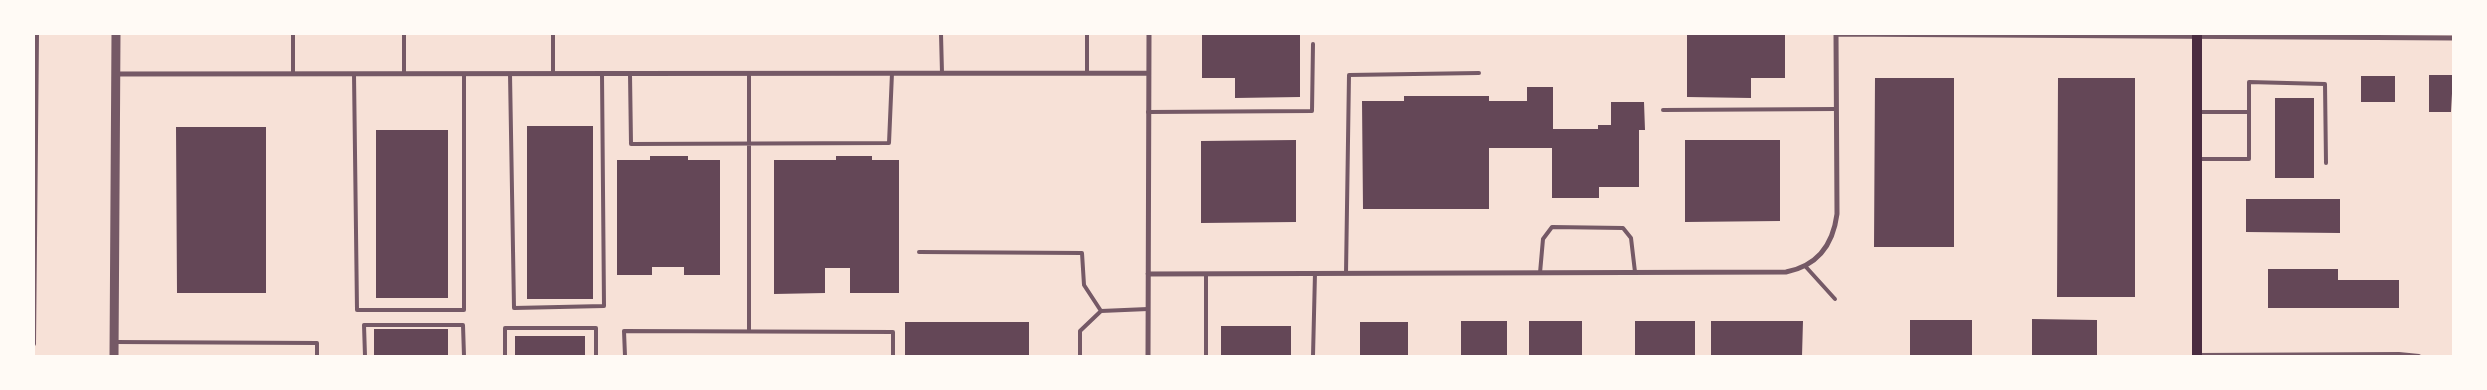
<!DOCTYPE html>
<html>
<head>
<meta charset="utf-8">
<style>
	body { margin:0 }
	#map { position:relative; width:2487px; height:390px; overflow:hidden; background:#f7e1d7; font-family:"Sofia Sans Condensed",sans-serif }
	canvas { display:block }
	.frame { position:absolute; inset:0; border:35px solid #fffaf5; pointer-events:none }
</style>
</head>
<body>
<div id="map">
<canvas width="2487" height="390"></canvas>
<div class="frame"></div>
</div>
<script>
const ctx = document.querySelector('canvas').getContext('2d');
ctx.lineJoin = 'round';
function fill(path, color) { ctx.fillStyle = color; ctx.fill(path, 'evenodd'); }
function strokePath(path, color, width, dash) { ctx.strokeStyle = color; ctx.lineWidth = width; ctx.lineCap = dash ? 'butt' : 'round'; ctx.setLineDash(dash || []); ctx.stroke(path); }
fill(new Path2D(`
	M1202 34H1300V97L1235 98V78H1202Z
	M1687 34H1785V78H1751V98L1687 97Z
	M2429 75H2453L2451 112H2429Z
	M2361 76H2395V102H2361Z
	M1875 78H1954V247H1874Z
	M2058 78H2135V297H2057Z
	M1527 87H1553V129H1598V125H1611V102H1644L1645 130H1639V187H1599V198H1552V148H1489V209H1363L1362 101H1404V96H1489V101H1527Z
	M2275 98H2314V178H2275Z
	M527 126H593V299H527Z
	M176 127H266V293H177Z
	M376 130H448V298H376Z
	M1296 140V222L1201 223V141Z
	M1685 140H1780V221L1685 222Z
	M650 156H688V160H720V275H684V267H652V275H617V160H650Z
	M836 156H872V160H899V293H850V268H825V293L774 294V160H836Z
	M2246 199H2340V233L2246 232Z
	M2268 269H2338V280H2399V308H2268Z
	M2032 319 2097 320V356H2032Z
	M1910 320H1972V356H1910Z
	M1461 321H1507V356H1461Z
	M1529 321H1582V356H1529Z
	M1635 321H1695V356H1635Z
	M1711 321H1803L1802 356H1711Z
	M905 322H1029V356H905Z
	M1360 322H1408V356H1360Z
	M1221 326H1291V356H1221Z
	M374 329H448V356H374Z
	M515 336H585V356H515Z`), '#644757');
strokePath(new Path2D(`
	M293 34V74
	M404 34V74
	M553 34V74
	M941 34 942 73
	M1087 34V73
	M749 73V330
	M354 74 357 310H464V74
	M510 74 514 308 604 306 602 74
	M630 74 631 144 889 143 892 73
	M1663 110 1836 109
	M1148 112 1312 111 1313 44
	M2199 112H2249
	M2199 159H2249V82L2325 84 2326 163
	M919 252 1082 253 1084 285 1101 311
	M1806 267 1835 299
	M1346 273 1349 75 1479 73
	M1540 273 1543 239 1552 227 1623 228 1631 238 1635 272
	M1206 274V356
	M115 342 317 343V356
	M34 344 37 34
	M2197 355 2399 354 2419 356
	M365 356 364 325H463L464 356
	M505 356V328H596V356
	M625 356 624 331 893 332V356
	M1080 356V331L1101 311 1148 309
	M1313 356 1315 273`), '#755966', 4);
strokePath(new Path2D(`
	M1836 34 2453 38
	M115 74 1148 73
	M1148 274 1786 272C1817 266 1833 245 1837 214L1836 34
	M1148 356 1149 34`), '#755966', 5);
strokePath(new Path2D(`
	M114 356 116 34`), '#755966', 9);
strokePath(new Path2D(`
	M2197 34V356`), '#4a2c40', 10);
</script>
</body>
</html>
